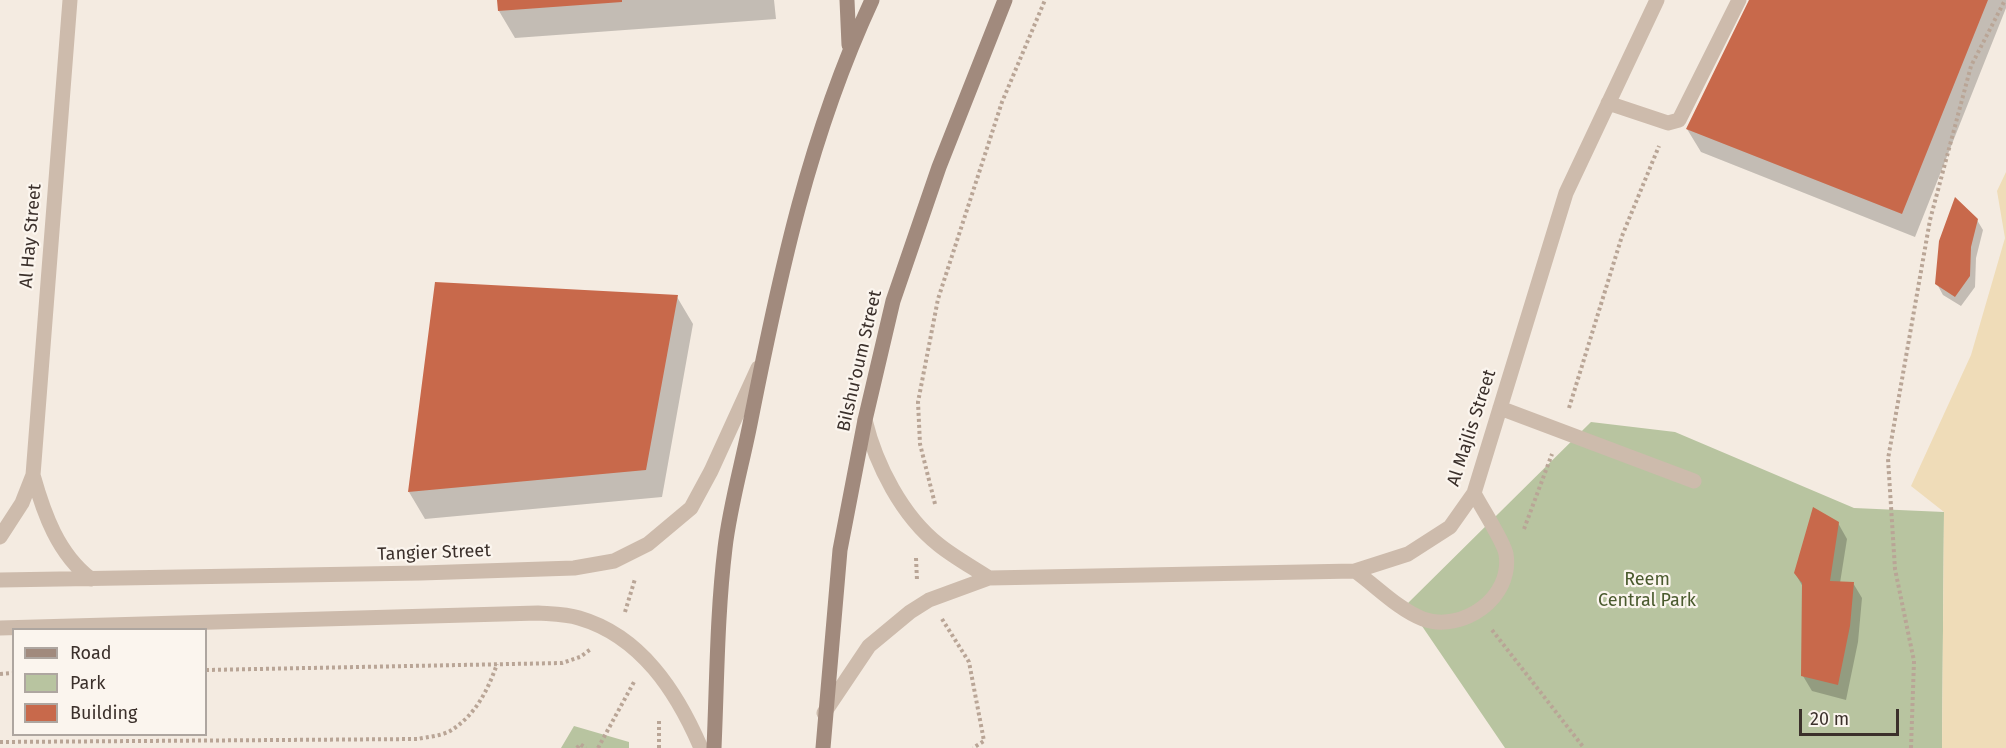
<!DOCTYPE html>
<html>
<head>
<meta charset="utf-8">
<style>
	body { margin:0 }
	#map { position:relative; width:2006px; height:748px; overflow:hidden; background:#f4ebe1; font-family:"Fira Sans",sans-serif }
	canvas { display:block }
	.legend { position:absolute; left:12px; top:628px; width:195px; height:108px; box-sizing:border-box; background:#fbf5ee; border:2px solid #aea6a0; margin:0; padding:8px 10px; list-style:none; font-size:18px; color:#3b302b }
	.legend li { display:flex; align-items:center; gap:12px; height:30px }
	.legend b { width:30px; border:2px solid #aea6a0 }
	.scale { position:absolute; left:1799px; top:709px; width:100px; height:27px; box-sizing:border-box; border:3px solid #3b302b; border-top:0; padding-left:8px; font-size:18px; line-height:21px; white-space:nowrap; color:#3b302b; -webkit-text-stroke:4px #fbf5ee; paint-order:stroke }
</style>
</head>
<body>
<div id="map">
<canvas width="2006" height="748"></canvas>
<ul class="legend">
<li><b style="height:8px;background:#a18a7d"></b>Road</li>
<li><b style="height:16px;background:#b8c4a0"></b>Park</li>
<li><b style="height:16px;background:#c8694b"></b>Building</li>
</ul>
<div class="scale">20 m</div>
</div>
<script>
const ctx = document.querySelector('canvas').getContext('2d');
ctx.lineJoin = 'round';
function fill(path, color) { ctx.fillStyle = color; ctx.fill(path, 'evenodd'); }
function strokePath(path, color, width, dash) { ctx.strokeStyle = color; ctx.lineWidth = width; ctx.lineCap = dash ? 'butt' : 'round'; ctx.setLineDash(dash || []); ctx.stroke(path); }
function drawText(font, color, halo, rows, align = 'center') {
  ctx.font = font + ' "Fira Sans",sans-serif'; ctx.lineWidth = 4.5; ctx.setLineDash([]); ctx.textBaseline = 'middle'; ctx.strokeStyle = halo; ctx.fillStyle = color; for (const [text, x, y, turn = 0] of rows) {
    ctx.save(); ctx.translate(x, y); ctx.rotate((+turn || 0) * Math.PI / 180); ctx.textAlign = isNaN(turn) ? turn : align; if (halo) ctx.strokeText(text, 0, 0); ctx.fillText(text, 0, 0); ctx.restore();
  }
}
fill(new Path2D(`
	M1591 422 1675 432 1854 508 1944 512 1942 748H1505L1407 604Z
	M574 726 629 742V748H561Z`), '#b8c4a0');
fill(new Path2D(`
	M2006 172V748H1942L1944 512 1911 486 1971 355 2005 238 1997 191Z`), '#efdcb8');
fill(new Path2D(`
	M498 0H774L776 19 515 38 499 11Z
	M1751 0H2006V8L1915 237 1701 152 1687 129Z
	M1977 220 1983 230 1976 258 1975 287 1961 306 1943 295 1937 284Z
	M436 284 677 297 693 324 662 497 425 519 409 492Z
	M1838 523 1847 539 1840 583H1853L1862 598 1858 642 1846 700 1812 691 1803 676V587L1795 573Z`), '#0003');
fill(new Path2D(`
	M497 0H622V2L498 11Z
	M1749 0H1988L1902 214 1686 129Z
	M1955 197 1978 219 1971 247 1970 276 1955 297 1935 284 1939 241Z
	M435 282 678 295 646 470 408 492Z
	M1813 507 1839 522 1830 581 1854 582 1850 626 1838 685 1801 676 1802 583 1794 573Z`), '#c8694b');
strokePath(new Path2D(`
	M1569 408 1622 236 1659 146
	M935 504 920 444 918 402 938 299 1002 102 1045 0
	M1524 529 1552 454
	M916 558 917 580
	M625 612 635 579
	M942 619 969 662 984 741 973 748
	M1492 630 1584 748
	M206 670 562 663 580 657 591 649
	M0 674 14 673
	M0 742 418 739C427 737 441 736 450 731 475 716 488 690 497 664
	M577 748 580 744 586 748
	M598 748 634 682
	M659 748V721
	M1911 748 1914 661 1895 569 1888 459 1930 220 1971 66 2005 0`), '#b9a596', 4, [3, 3]);
strokePath(new Path2D(`
	M1608 103 1668 123 1679 120 1739 0
	M1500 408 1694 481
	M865 420C876 465 902 516 939 545 954 557 972 567 989 578
	M1355 571C1376 586 1399 610 1423 619 1462 633 1513 598 1506 554 1504 542 1481 507 1474 493
	M824 713 869 646 910 612 929 600 989 578 1355 571 1408 554 1450 527 1474 493 1566 193 1657 0`), '#cdbbac', 15);
strokePath(new Path2D(`
	M70 0 33 475C44 514 58 554 91 579
	M0 537 22 503 33 475
	M0 580 421 573 574 568 614 561 648 544 691 508 711 471 758 368
	M0 628 538 613C551 614 566 614 579 618 641 636 677 692 701 748`), '#cdbbac', 15);
strokePath(new Path2D(`
	M847 0 849 45
	M714 748C717 681 717 614 725 548 730 505 743 461 751 419 780 273 809 136 872 0
	M823 748 840 550 865 420 893 301 939 167 1005 0`), '#a18a7d', 15);
drawText('18px', '#3b302b', '#fbf5ee', [
	["Al Hay Street",31,236,-85],
	["Bilshu'oum Street",860,361,-77],
	["Al Majlis Street",1472,428,-72],
	["Tangier Street",434,553,-2]
]);
drawText('18px', '#4a5a2e', '#fbf5ee', [
	["Reem",1647,580],
	["Central Park",1647,601]
]);
</script>
</body>
</html>
